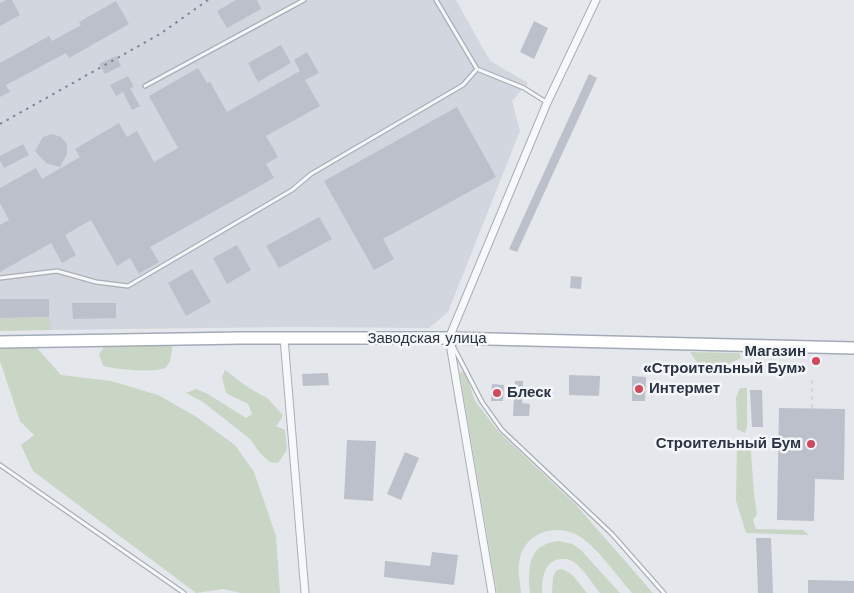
<!DOCTYPE html>
<html>
<head>
<meta charset="utf-8">
<style>
	body { margin:0 }
	canvas { display:block; background:#e4e7ec }
</style>
</head>
<body>
<canvas width="854" height="593"></canvas>
<script>
const ctx = document.querySelector('canvas').getContext('2d');
ctx.lineJoin = 'round';
function fill(path, color) { ctx.fillStyle = color; ctx.fill(path, 'evenodd'); }
function strokePath(path, color, width, dash) { ctx.strokeStyle = color; ctx.lineWidth = width; ctx.lineCap = dash ? 'butt' : 'round'; ctx.setLineDash(dash || []); ctx.stroke(path); }
function drawText(font, color, halo, rows, align = 'center') {
  ctx.font = font + ' "Work Sans",sans-serif'; ctx.lineWidth = 5; ctx.setLineDash([]); ctx.textBaseline = 'middle'; ctx.strokeStyle = halo; ctx.fillStyle = color; for (const [text, x, y, turn = 0] of rows) {
    ctx.save(); ctx.translate(x, y); ctx.rotate((+turn || 0) * Math.PI / 180); ctx.textAlign = isNaN(turn) ? turn : align; if (halo) ctx.strokeText(text, 0, 0); ctx.fillText(text, 0, 0); ctx.restore();
  }
}
fill(new Path2D(`
	M0 0H456L490 61 528 83 512 101 520 131 448 312 429 328 290 327 51 330 48 317 0 318Z`), '#d2d6de');
fill(new Path2D(`
	M49 317 51 330 0 331V318Z
	M173 344C171 351 172 362 166 367 158 374 115 369 103 366L99 354 104 347 112 346Z
	M0 348H37L61 375 111 381 158 395 195 416 235 445 254 472 276 536 280 593H241L223 589 196 593 33 471 21 445 34 435 20 421 0 361Z
	M690 352 739 353 741 358 726 365H699Z
	M225 370 249 388 267 398 282 414V418L276 426 285 430 287 450 278 463 270 462 260 453 250 439 203 402 186 393 196 389 208 394 246 418 252 414 248 404 226 393 222 377Z
	M461 371 466 374 475 401 499 432 576 505 653 593H632C616 575 599 549 579 536 557 523 526 532 520 558 517 569 520 582 521 593H497L460 375Z
	M740 388H747V427L745 433 737 429 736 398Z
	M741 438 750 439 754 494 757 514 753 520 756 529 803 530 809 535 746 533 736 501 737 445Z
	M558 541 572 544 580 549 620 593H600C592 583 585 571 575 563 564 554 547 560 544 574 542 580 542 586 542 593H530C528 568 527 545 558 541Z
	M561 569C572 571 580 585 587 593H552L553 577 556 571Z`), '#c9d6c5');
fill(new Path2D(`
	M6 0H12L20 15 0 26V3Z
	M236 0H257L261 9 227 28 217 11Z
	M116 1 129 24 69 58 66 53 6 85 10 92 0 97V63L49 36 52 41 81 25 79 22Z
	M534 21 548 28 534 59 520 52Z
	M281 45 291 63 258 82 248 63Z
	M307 52 319 73 305 80 320 106 266 136 278 157 266 164 274 178 150 247 159 262 139 274 130 258 117 266 91 220 65 235 76 255 62 263 51 243 0 272V225L9 220 0 203V188L36 168 42 179 80 157 75 149 119 123 127 137 137 131 154 162 178 148 149 96 198 68 207 83 210 82 227 112 300 71 294 60Z
	M116 56 121 66 105 74 99 64Z
	M589 74 597 78 517 252 509 249Z
	M128 76 134 87 130 88 140 106 132 110 123 92 116 96 110 85Z
	M457 107 496 177 383 239 394 259 374 270 324 181Z
	M52 134 61 137 67 144V154L60 167 46 163 35 151 43 137Z
	M23 144 29 155 4 168 0 161V156Z
	M319 217 332 239 279 268 266 246Z
	M237 245 251 270 227 284 213 258Z
	M192 269 211 302 186 316 168 283Z
	M571 276 582 277 581 289 570 288Z
	M0 299H49V317L0 318Z
	M72 303H116V318L73 319Z
	M328 373 329 385 303 386 302 374Z
	M569 375 600 376 599 396 569 395Z
	M632 376 646 377 645 401H632Z
	M515 381H523L522 403 530 404 529 416H513Z
	M492 384 504 385 503 401H491Z
	M750 390H762L763 427H752Z
	M779 408 845 409 844 480 815 479 814 521 777 520Z
	M347 440 376 441 373 501 344 499Z
	M405 452 419 458 401 500 387 494Z
	M756 538H771L773 593H758Z
	M432 552 458 555 454 585 384 577 385 561 430 566Z
	M808 580 854 581V593H808Z`), '#bbc0ca');
const service = new Path2D(`
	M436 0 477 69 524 88 546 102
	M145 86 304 0
	M0 278 57 271 96 282 128 286 292 190 311 174 463 85 477 69
	M452 344 482 402 502 430 612 534 664 593
	M0 465 184 593`);
const minor = new Path2D(`
	M284 338 305 593
	M492 593 449 338 547 103 596 0`);
const primary = new Path2D(`
	M0 342 241 338H449L854 348`);
strokePath(service, '#a9aeb7', 5.5);
strokePath(minor, '#a9aeb7', 9);
strokePath(primary, '#a3abb8', 14);
strokePath(new Path2D(`
	M812 408V376`), '#c2c5cb', 1, [4, 4]);
strokePath(service, '#f7f8fa', 3);
strokePath(minor, '#f7f8fa', 7);
strokePath(primary, '#fff', 11);
strokePath(new Path2D(`
	M0 124 160 34 208 0`), '#7d8696', 2, [2.5, 5]);
for (const [x, y, r, color] of [
	[816,361,5,"#d1495b"],
	[639,389,5,"#d1495b"],
	[497,393,5,"#d1495b"],
	[811,444,5,"#d1495b"]
]) { const dot = new Path2D(); dot.arc(x, y, r, 0, 2 * Math.PI); ctx.fillStyle = color; ctx.fill(dot); strokePath(dot, '#f4f6f9', 2); }
drawText('15px', '#2b3445', '#f4f6f9', [
	["Заводская улица",427,339]
]);
drawText('bold 15px', '#2b3445', '#f4f6f9', [
	["Магазин",806,352],
	["«Строительный Бум»",806,369],
	["Интермет",649,389,"left"],
	["Блеск",507,393,"left"],
	["Строительный Бум",801,444]
], 'right');
</script>
</body>
</html>
